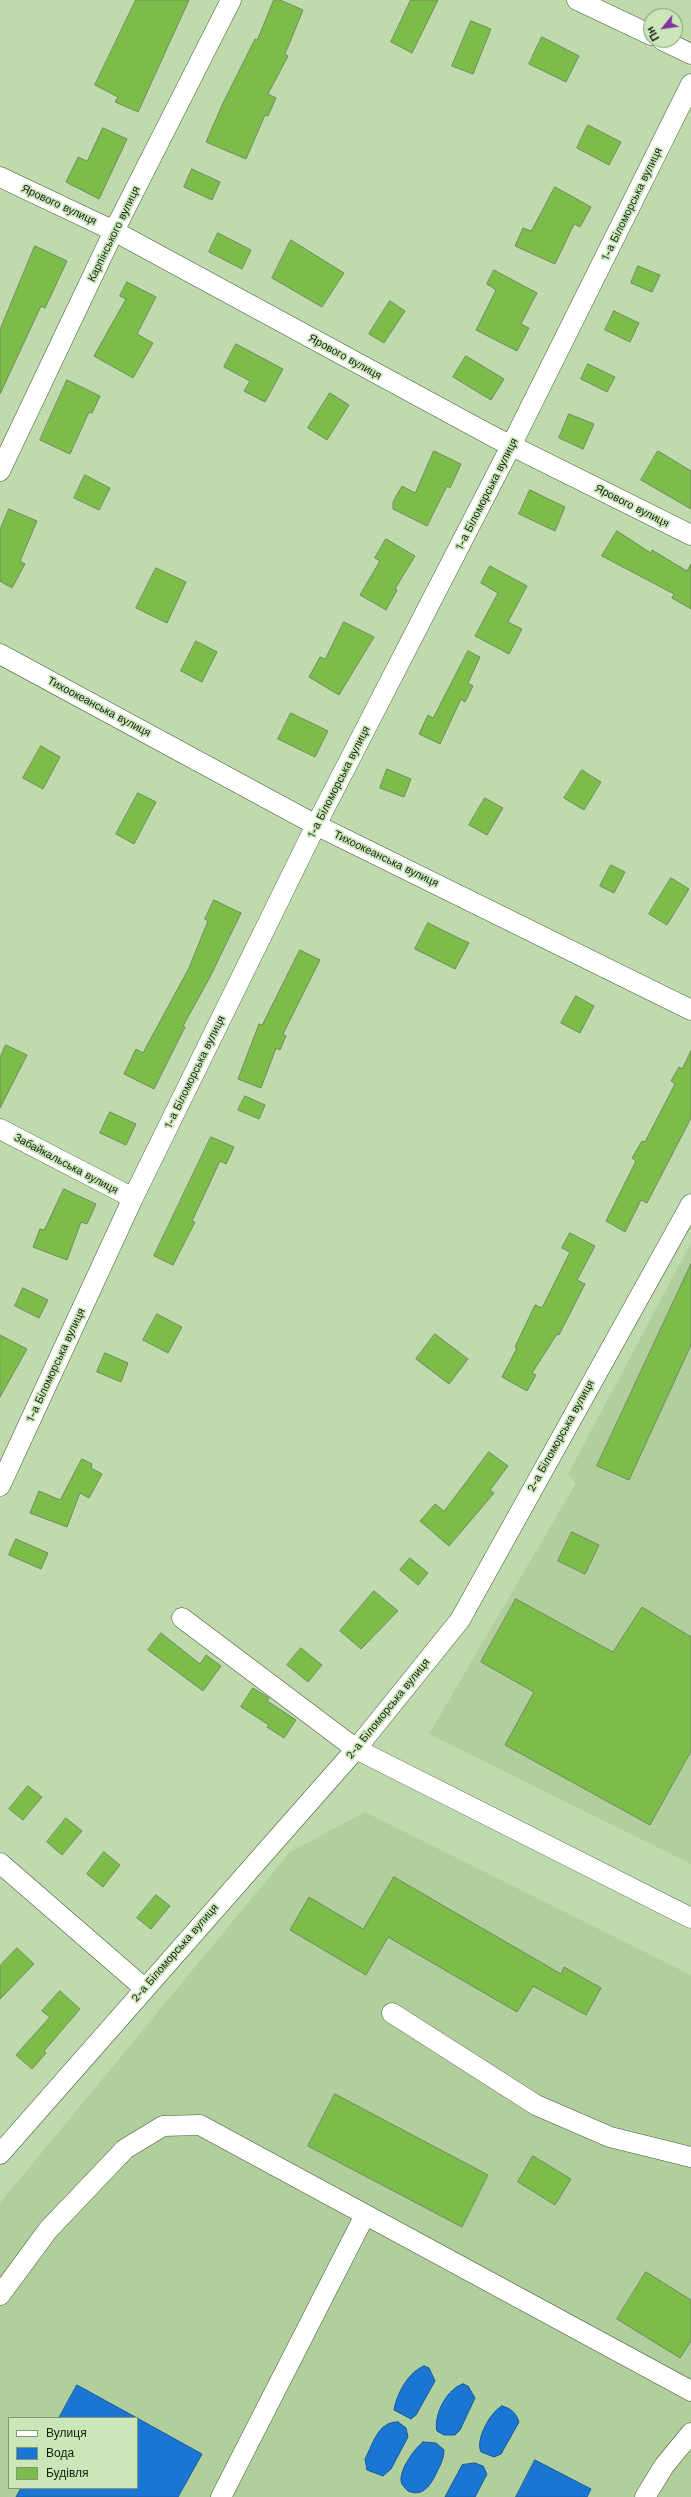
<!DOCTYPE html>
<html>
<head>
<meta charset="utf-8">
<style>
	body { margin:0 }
	#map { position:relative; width:691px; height:2497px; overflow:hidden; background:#bfdaad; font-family:"Work Sans",sans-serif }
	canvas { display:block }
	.legend { position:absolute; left:8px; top:2417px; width:130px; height:72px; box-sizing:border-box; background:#cbe7ba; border:1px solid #829775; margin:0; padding:5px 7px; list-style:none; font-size:12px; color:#151e0e }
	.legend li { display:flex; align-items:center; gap:8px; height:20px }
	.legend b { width:20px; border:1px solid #829775 }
	.north { position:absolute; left:643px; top:8px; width:40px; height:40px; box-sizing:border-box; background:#cbe7ba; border:1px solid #829775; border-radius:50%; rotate:240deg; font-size:11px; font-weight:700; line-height:16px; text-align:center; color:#151e0e }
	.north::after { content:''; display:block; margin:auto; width:14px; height:18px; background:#8032a3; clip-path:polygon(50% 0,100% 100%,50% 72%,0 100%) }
</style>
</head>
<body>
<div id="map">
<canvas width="691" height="2497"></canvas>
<ul class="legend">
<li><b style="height:5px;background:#fff"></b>Вулиця</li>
<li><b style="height:11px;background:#1a76d2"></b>Вода</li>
<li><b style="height:11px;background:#7cbc48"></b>Будівля</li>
</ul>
<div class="north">Пн</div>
</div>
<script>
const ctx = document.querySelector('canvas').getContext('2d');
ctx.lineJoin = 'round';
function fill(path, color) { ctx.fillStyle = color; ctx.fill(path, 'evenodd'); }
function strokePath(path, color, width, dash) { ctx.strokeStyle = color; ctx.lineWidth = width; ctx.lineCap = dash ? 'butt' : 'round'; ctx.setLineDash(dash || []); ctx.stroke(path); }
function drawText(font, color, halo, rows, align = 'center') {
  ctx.font = font + ' "Work Sans",sans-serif'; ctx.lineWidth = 3.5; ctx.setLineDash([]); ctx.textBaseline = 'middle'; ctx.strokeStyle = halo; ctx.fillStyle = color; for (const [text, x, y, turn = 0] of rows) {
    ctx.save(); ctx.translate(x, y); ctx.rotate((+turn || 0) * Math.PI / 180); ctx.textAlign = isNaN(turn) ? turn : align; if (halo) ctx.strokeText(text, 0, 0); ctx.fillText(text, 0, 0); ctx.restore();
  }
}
fill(new Path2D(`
	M691 1243V1864L429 1734 576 1483 568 1474Z
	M365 1812 691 1975V2497H0V2203L290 1852ZM9 2418H137V2488H9Z`), '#b1cf9d');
const water = new Path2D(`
	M424 2366 429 2368 435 2381 416 2415 411 2419 394 2410C396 2395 409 2371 424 2366Z
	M463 2384 468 2386 475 2398 460 2430 455 2435H444L437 2431C433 2416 447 2388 463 2384Z
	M77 2385 137 2418H59Z
	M502 2406C511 2408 516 2413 519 2422L501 2454 494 2457 481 2452C475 2440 490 2412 502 2406Z
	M137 2418 202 2454 178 2497H16L21 2488H137Z
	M398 2422 406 2428 408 2437 391 2469 383 2476 367 2470 365 2459C373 2444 378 2421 398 2422Z
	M423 2442 436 2443 444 2450C444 2460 439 2467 435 2476 429 2487 422 2497 408 2491 405 2488 402 2486 401 2481 400 2469 414 2449 423 2442Z
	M535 2460 591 2489 587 2497H516Z
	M475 2463 483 2466 487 2474 475 2497H445L462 2465Z`);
fill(water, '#1a76d2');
strokePath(water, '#185c97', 1);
const building = new Path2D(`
	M136 0H189L138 112 115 102 118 97 95 85Z
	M274 0H280L303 10 285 54 288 56 268 94 276 98 268 116 265 115 246 159 206 142 223 103 255 39 257 40Z
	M411 0H438L412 53 391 42Z
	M471 21 491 29 473 74 452 66Z
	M542 37 579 56 566 82 529 64Z
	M588 125 621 142 609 165 577 148Z
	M103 128 127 139 99 199 66 182 78 157 87 161Z
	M192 169 220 182 212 200 184 187Z
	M555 187 591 207 580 227 574 224 555 264 515 246 523 228 531 231Z
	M218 233 251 250 242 269 209 252Z
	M291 240 344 273 322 307 272 278Z
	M35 246 67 261 45 308 41 306 0 394V330Z
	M638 266 660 275 652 292 631 283Z
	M494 270 537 293 521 324 529 328 517 351 476 330 496 290 487 284Z
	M127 282 156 297 137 334 153 343 133 378 94 356 126 299 120 296Z
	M390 301 405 311 384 343 369 334Z
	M614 311 639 323 630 342 605 330Z
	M236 344 283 369 265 402 244 391 250 381 224 367Z
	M466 356 504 379 491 400 453 377Z
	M588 364 615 377 607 392 581 379Z
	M67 380 100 396 92 413 89 412 70 454 40 440Z
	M330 393 349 405 327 440 308 428Z
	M569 414 594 424 583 449 559 438Z
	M434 451 461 464 450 488 447 486 427 526 393 509V502L402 486 415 493Z
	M658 451 691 471V509L641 480Z
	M85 475 110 488 99 510 74 498Z
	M530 490 565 507 555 531 519 514Z
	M9 509 37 521 20 561 25 564 12 588 0 581V530Z
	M617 531 651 553 652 550 687 571 691 564V609L672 598 674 594 602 556Z
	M386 539 415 556 395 589 397 590 386 610 360 595 380 561 375 558Z
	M490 566 527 586 508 622 522 629 509 654 475 636 498 593 481 583Z
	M156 568 186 582 167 623 136 608Z
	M344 622 374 637 339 695 309 677 320 657 325 659Z
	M196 641 217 652 202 682 181 671Z
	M468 651 480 657 468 683 473 686 465 702 461 699 440 744 419 734 428 715 433 718Z
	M291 713 328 731 315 757 278 739Z
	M41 746 60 757 43 789 23 778Z
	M387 769 411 779 404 797 380 788Z
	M582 770 601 782 584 810 564 798Z
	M138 793 156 802 134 844 116 834Z
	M485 798 503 808 487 835 469 825Z
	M611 865 625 872 614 893 600 886Z
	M671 878 689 889 667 925 649 914Z
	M214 900 241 913 210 977 183 1026 185 1027 154 1089 124 1074 136 1049 143 1053 189 968 208 921 205 919Z
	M428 923 469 943 455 969 415 949Z
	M300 950 320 960 283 1034 286 1036 280 1050 276 1048 261 1088 238 1079 259 1024 262 1025Z
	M576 996 594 1006 580 1033 561 1023Z
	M6 1045 27 1055 0 1108V1058Z
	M691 1051V1118L647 1203 641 1200 625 1232 606 1221 636 1161 632 1158 642 1141 645 1142 675 1084 671 1081 679 1067 682 1069Z
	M245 1096 265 1105 259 1119 238 1110Z
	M110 1112 136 1124 126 1145 100 1133Z
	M211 1137 234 1147 226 1164 220 1161 192 1221 195 1222 173 1265 154 1256Z
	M64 1189 96 1204 87 1224 81 1222 67 1260 33 1247 40 1229 44 1230Z
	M570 1233 595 1246 577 1280 585 1284 559 1335 557 1334 532 1373 536 1375 527 1391 502 1377 517 1348 515 1347 535 1305 542 1308 570 1252 562 1248Z
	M691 1264V1345L629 1480 597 1466Z
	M23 1288 48 1300 39 1318 15 1306Z
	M157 1314 182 1327 168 1353 143 1340Z
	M435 1334 468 1359 449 1384 416 1359Z
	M0 1335 27 1349 0 1397Z
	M105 1353 128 1363 121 1382 97 1372Z
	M489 1452 508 1466 490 1490 494 1493 449 1546 420 1521 435 1504 444 1511Z
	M82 1459 92 1464 91 1468 102 1474 89 1498 80 1493 67 1527 30 1513 39 1491 60 1500Z
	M572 1532 599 1545 585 1574 558 1561Z
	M16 1539 48 1553 41 1569 9 1555Z
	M410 1558 428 1573 418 1585 400 1570Z
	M374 1591 398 1611 361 1649 340 1631Z
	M516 1599 613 1652 642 1607 691 1637V1751L650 1825 505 1745 534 1692 481 1662Z
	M161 1633 200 1664 206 1655 221 1666 203 1691 148 1650Z
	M301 1648 322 1665 308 1682 287 1665Z
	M253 1688 269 1698 267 1701 296 1720 284 1738 267 1727 269 1725 241 1707Z
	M28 1786 42 1797 23 1820 9 1809Z
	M66 1818 82 1831 62 1855 47 1842Z
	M104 1852 120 1865 103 1887 87 1874Z
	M394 1877 561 1974 564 1967 601 1988 586 2015 533 1986 517 2012 388 1937 366 1975 290 1930 309 1897 363 1929Z
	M156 1895 170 1906 151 1929 137 1918Z
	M17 1948 34 1964 0 1999V1966Z
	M60 1991 80 2009 44 2051 46 2053 32 2069 16 2055 50 2017 42 2011Z
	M335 2094 488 2175 462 2227 308 2146Z
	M533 2156 571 2179 555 2205 518 2182Z
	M646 2272 691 2300V2341L680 2358 617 2319Z`);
fill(building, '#7cbc48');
strokePath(building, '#728b62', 1);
const minor = new Path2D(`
	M577 0 651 35
	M662 40 691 54
	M0 177 114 231 492 436 691 535
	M0 471 114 231 231 0
	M0 654 316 825 691 1010
	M0 1129 133 1198
	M0 1486 133 1198 316 825 511 446 691 84
	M182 1618 356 1749 691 1918
	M0 1863 144 1988
	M392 2013 536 2105 610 2137 691 2157
	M0 2154 356 1749 460 1620 691 1204
	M0 2295 48 2230 125 2149 163 2126 200 2125 691 2391
	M221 2497 365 2215
	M645 2497 664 2466 691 2433`);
strokePath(minor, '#445b33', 21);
strokePath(minor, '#fff', 20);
drawText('11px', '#151e0e', '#cbe7ba', [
	["1-а Біломорська вулиця",632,204,-64],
	["Ярового вулиця",59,205,25],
	["Карпінського вулиця",114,234,-64],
	["Ярового вулиця",345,357,29],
	["1-а Біломорська вулиця",487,494,-63],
	["Ярового вулиця",632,506,27],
	["Тихоокеанська вулиця",99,707,28],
	["1-а Біломорська вулиця",339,782,-63],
	["Тихоокеанська вулиця",386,859,26],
	["1-а Біломорська вулиця",195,1072,-64],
	["Забайкальська вулиця",66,1164,28],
	["1-а Біломорська вулиця",56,1365,-65],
	["2-а Біломорська вулиця",561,1436,-61],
	["2-а Біломорська вулиця",388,1709,-51],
	["2-а Біломорська вулиця",175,1953,-49]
]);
</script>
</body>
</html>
